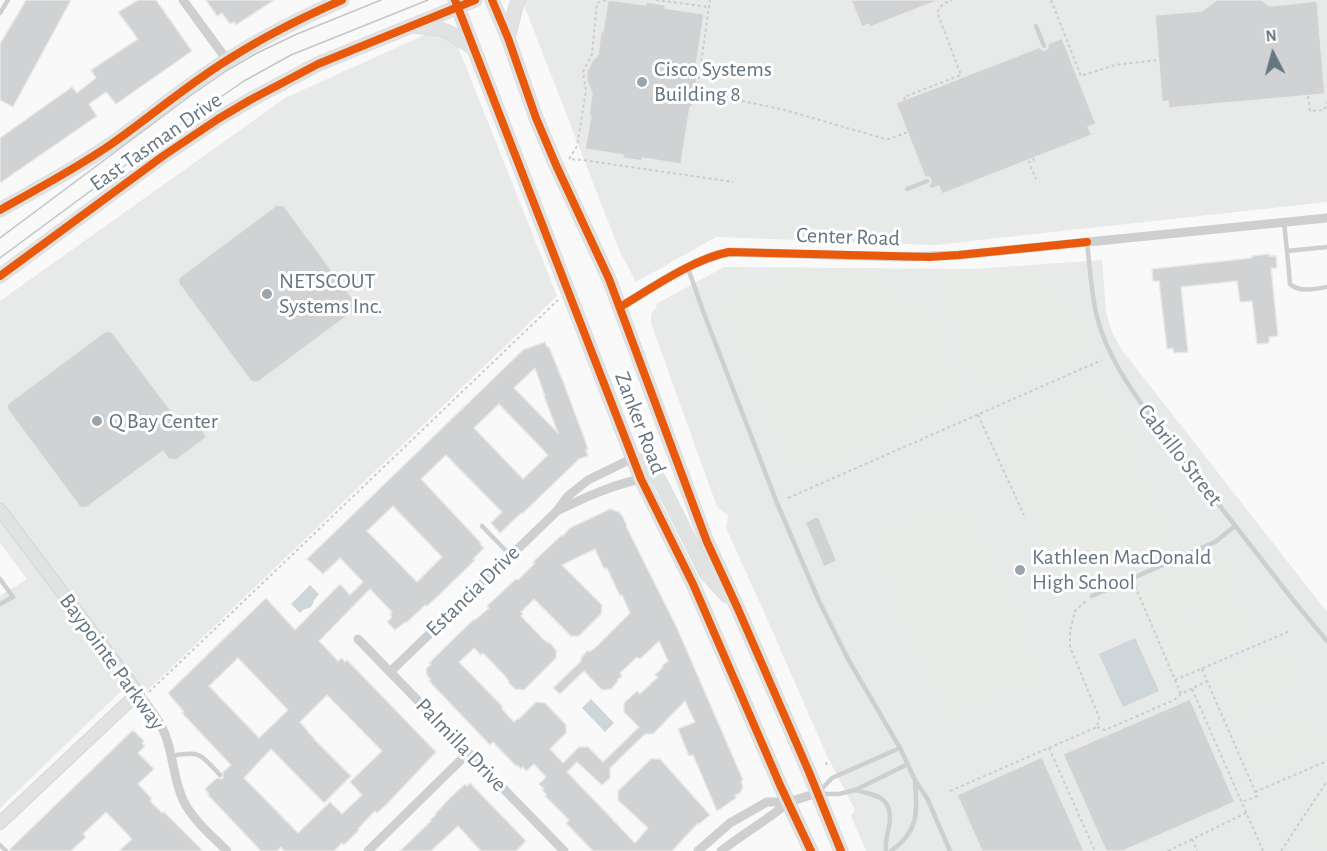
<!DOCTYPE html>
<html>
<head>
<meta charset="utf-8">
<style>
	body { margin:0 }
	#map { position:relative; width:1327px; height:851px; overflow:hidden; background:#f9f9f9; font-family:"Alegreya Sans",sans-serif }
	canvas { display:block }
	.north { position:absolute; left:1243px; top:24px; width:60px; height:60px; -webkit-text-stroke:4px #fff; paint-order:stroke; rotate:354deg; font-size:16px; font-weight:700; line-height:24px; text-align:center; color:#657683 }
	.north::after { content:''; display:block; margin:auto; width:21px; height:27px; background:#657683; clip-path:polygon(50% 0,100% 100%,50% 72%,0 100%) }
</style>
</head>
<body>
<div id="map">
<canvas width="1327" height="851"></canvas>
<div class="north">N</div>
</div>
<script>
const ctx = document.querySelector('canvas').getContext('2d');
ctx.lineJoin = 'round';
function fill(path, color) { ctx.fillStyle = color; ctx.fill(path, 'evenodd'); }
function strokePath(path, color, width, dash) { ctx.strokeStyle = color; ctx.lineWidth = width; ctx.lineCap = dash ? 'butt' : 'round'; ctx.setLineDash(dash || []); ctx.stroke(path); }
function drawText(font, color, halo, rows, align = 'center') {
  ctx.font = font + ' "Alegreya Sans",sans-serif'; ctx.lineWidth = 6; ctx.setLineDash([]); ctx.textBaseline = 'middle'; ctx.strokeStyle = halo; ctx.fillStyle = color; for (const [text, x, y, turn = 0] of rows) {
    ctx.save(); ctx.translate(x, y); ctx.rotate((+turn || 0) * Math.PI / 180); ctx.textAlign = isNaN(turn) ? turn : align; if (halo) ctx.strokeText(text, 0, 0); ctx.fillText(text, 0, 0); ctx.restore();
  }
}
fill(new Path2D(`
	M522 0H1327V202L935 245 716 237 636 282 620 252Z
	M449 24 557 296 148 690 120 692 0 808V596L27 579 0 543V301L285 98Z
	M1102 260 1106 312 1112 332 1122 350 1327 612V851H866L851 816 855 810 827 756 764 612 726 528 728 515 717 507 651 323V315L653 310 657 307 656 304 724 267 974 269Z`), '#e8e9e9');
fill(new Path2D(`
	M991 269C1004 272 1019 273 1032 278 1064 292 1078 317 1094 346L991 390 979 385 935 284 969 272Z
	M796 272 864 273 884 279 934 325 967 397 805 471 791 465 722 304Z
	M1102 381 1173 542 1067 588 996 427Z
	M965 500 1041 676 947 717 870 541Z
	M1218 552 1236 592 1212 602 1194 562Z
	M1190 563 1208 604 1184 614 1166 573Z
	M1161 576 1179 616 1155 627 1137 586Z
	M1239 598 1257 639 1233 649 1215 608Z
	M1211 611 1228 651 1204 662 1187 621Z
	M1182 624 1200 664 1176 675 1158 634Z
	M1283 651 1299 689 1282 697 1266 659Z
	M1259 661 1276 699 1259 707 1242 669Z
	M1236 672 1252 709 1235 717 1219 679Z
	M1308 710 1325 748 1308 755 1291 718Z
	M1285 720 1301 758 1284 766 1268 728Z
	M1261 731 1278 768 1261 776 1244 738Z
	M1325 795 1327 796V841L1323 847 1301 833Z`), '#e8ebe6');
fill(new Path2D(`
	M310 585 319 594 315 599 311 607 303 610 300 613 291 604Z
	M1135 638 1159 691 1123 707 1099 654Z
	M591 699 614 723 605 732 582 708Z`), '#ced6d9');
const building = new Path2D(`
	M26 0H71L13 107 0 100V44Z
	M138 0H156L192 51 116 104 106 92 89 104 97 116 0 183V138L72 87 77 93 96 78 91 70 138 39 118 12Z
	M206 0H274L236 25 234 22 230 24 222 13 217 16Z
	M608 0 646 5V2L666 5 665 8 704 14 695 73H698L692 107H690L681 164 642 158V161L623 158V155L585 149 591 116H589L592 93 587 81V71L592 61 598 55 601 31 603 32Z
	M851 0H937V1L870 27 869 24 862 27Z
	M1217 0H1261L1270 6 1317 1 1325 94 1169 108 1168 101 1162 102 1155 15 1202 11Z
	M1062 38 1096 124 1088 127 1092 135 942 194 939 186 930 189 929 185 931 183V180L929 177H925L896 103 1040 47 1042 50H1045L1048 48V44Z
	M277 205 284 206 356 303V307L355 310 258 382H253L250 380 179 284 178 280 180 277Z
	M1269 254V256H1276L1277 268H1271L1278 336 1269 337V343L1257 344 1252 301 1240 302 1237 281 1181 287 1188 352 1174 353 1173 348 1167 349 1159 281H1153L1152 269 1252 258V256Z
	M106 331 112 332 181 424 192 417 207 437 176 460 168 459 163 451 87 507 82 508 80 507 8 410 7 406 9 403Z
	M545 342 547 347H549L564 384 586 443 588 449 586 450 588 456 579 459 522 514 521 513 500 533 491 523 502 512 446 455 421 479 481 543 480 544 484 548 473 559 475 560 437 597 427 606 425 605 406 623 405 622 395 630 387 622 392 617 390 615 392 612 370 589 319 641 338 661 342 658 345 662 347 660 436 752 387 804 377 813 375 811 371 815 358 829 359 830 344 845 342 843 334 851H284L281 847 277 851H261L208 795 209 794 205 789 217 778 220 779 223 778V772L231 765 182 713 184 712 168 693 266 598 295 630 340 584 350 595 363 582 340 558 323 574 307 559 523 350ZM535 368 545 396H544L558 433 514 388ZM499 404 548 455 523 479 474 428ZM393 506 442 557 417 582 367 531ZM238 658 288 710 259 738 209 686ZM327 695 382 751 350 782 362 795 342 814 330 802 298 833 244 778 271 749 324 803 351 776 315 740 300 722Z
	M610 509 619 512 621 515H622L627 526H626L677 628 743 780 741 781 743 787 740 793 735 795 736 798 717 811 693 755 689 756 678 729 695 722 685 701 653 734H645L610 768V778L602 785 577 762 567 772 635 843 648 828 618 800V791L651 759H660L710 815 699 824 698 823 672 851H593L566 823 569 820 545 796 547 795 542 790 544 789 539 784 546 777 534 764 526 771 523 767 521 769 517 765 516 766 493 742 490 745 429 681 431 680 427 675 426 669 431 664 429 663 474 619 475 620 489 608 487 606 516 579 518 580 535 563 533 562 562 535 563 536 570 528ZM595 549 604 569 607 568 620 596 622 595 630 613 595 648 589 652 588 650 581 658V661L553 688 560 694 584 671 602 690 611 689 618 681 617 680 622 676 620 673 637 657 640 659 659 641 668 661 662 666 663 667 655 675 658 677 640 694 637 691 624 703V712L639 727 603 762 588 747H579L563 763 550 749 566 733V725L545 703 536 702 519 719 518 718 514 722 502 709V706L459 662 474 648 481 655 483 653 505 676 509 681 508 682 515 689 524 690 556 658V650L549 642 548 643 543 639 521 616 523 614 521 612 534 599 571 636H579L601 614 602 605 562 565Z
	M818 516 837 561 824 567 805 522Z
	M1190 699 1235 802 1123 851H1106L1063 754Z
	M133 730 144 741 142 743 145 746 138 753 154 769 138 784 152 799 150 801 162 813 164 812 203 851H119L132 839 106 812 83 834 86 837 71 851H10V849Z
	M1042 757 1084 851H982L957 795Z
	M470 783 526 841 516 851H481L458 826 431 851H400L431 821 430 820 436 815 435 814 449 799 465 784 467 786Z`);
fill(building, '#d0d2d3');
strokePath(building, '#e8e8e8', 1.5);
const secondary = new Path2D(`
	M0 510 138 693 0 823`);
const primary = new Path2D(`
	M455 0 641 479 693 584 780 785 811 851
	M492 0 508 38 536 118 556 165 609 279 707 542 738 609 809 772 841 851
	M415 26 440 29 448 32 474 48
	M508 38 516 6 519 0
	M0 210C37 189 75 169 110 145 150 117 187 85 229 59 265 36 303 17 342 0
	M0 276 163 156 218 119 250 100 318 64 475 0
	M633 458 652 468 663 487 706 573 727 596`);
strokePath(secondary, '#d5d6d7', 14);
strokePath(primary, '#d5d6d7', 15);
strokePath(new Path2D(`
	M606 0 597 3 592 54 583 72 586 91 577 146 569 159 583 160 733 182
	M656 0 709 7
	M1051 0 1081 76 1115 65 1158 60
	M695 91 785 110 882 138 889 139 908 132
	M697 91 710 0
	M1308 96 1310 111 1324 110 1327 102
	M905 100 904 97 961 75 937 12 943 4 952 0
	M1033 158 1034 160 1029 162 1036 179
	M978 415 1024 515
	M788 498 1102 360
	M1135 586 1181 694
	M1202 669 1257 796 1242 802
	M1175 680 1290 631
	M1192 689 1263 851
	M149 692 558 300
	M1097 727 1105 730 1174 700 1181 694 1207 681
	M1049 748 1095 851
	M826 765 827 761
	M950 791 1097 727 1099 717 1070 647V631L1075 611 1086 601
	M1255 792 1327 761
	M1192 839 1197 851
	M1168 851 1246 813
	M1281 851 1327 781`), '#cbcccd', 2, [3, 3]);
strokePath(new Path2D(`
	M0 13 8 0
	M1036 26 1044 46
	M907 189 927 181
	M1284 222 1287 251
	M1087 242C1090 267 1091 293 1097 317 1107 356 1130 388 1153 420L1293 600 1327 641
	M1327 247 1287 251 1290 284C1300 293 1314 289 1327 287
	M688 268 703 311 777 503 819 601 848 659 900 748 915 780 927 798 950 851
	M482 526 511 556
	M0 579 13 597 0 604
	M1092 596 1215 542 1235 526
	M172 756C201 750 201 755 220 775
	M855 790C879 796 894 798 889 827 887 836 885 842 886 851
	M819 792 832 778 900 748
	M819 794H839L855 790 908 764
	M0 845 6 851
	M891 851C918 832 918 813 915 783`), '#cecfd0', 4.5);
strokePath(new Path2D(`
	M183 0 227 60
	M620 307C652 288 693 259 729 252L903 257 959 255 1327 218
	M559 510C586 497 612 485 641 479
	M358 639 564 851
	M390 672 557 511 568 496 588 480 633 458
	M138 693C149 707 162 723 167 740 174 761 174 782 184 802 194 821 212 836 227 851
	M368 851 468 753
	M698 851 730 823 767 802H789L817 793
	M721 851C743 834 767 820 789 802`), '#cecfd0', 9);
strokePath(secondary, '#e1e2e2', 12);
strokePath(primary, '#e1e2e2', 14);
strokePath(new Path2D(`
	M0 238 190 96 226 71 257 53 297 34 381 0
	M0 258 181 124 244 81 291 55 428 0`), '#c3c5c6', 1.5);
strokePath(new Path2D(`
	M455 0 641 479 693 584 780 785 811 851
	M492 0 508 38 536 118 556 165 609 279 707 542 738 609 809 772 841 851
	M0 210C37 189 75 169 110 145 150 117 187 85 229 59 265 36 303 17 342 0
	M0 276 163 156 218 119 250 100 318 64 475 0
	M620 307C652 288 693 259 729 252L930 257 959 255 1087 242`), '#e8590c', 8);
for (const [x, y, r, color] of [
	[642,82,6,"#99a4ac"],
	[267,294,6,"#99a4ac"],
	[97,421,6,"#99a4ac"],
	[1020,570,6,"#99a4ac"]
]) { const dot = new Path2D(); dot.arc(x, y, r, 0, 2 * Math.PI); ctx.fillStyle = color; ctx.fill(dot); strokePath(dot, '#fff', 2); }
drawText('22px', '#657683', '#fff', [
	["Cisco Systems",654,69],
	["Building 8",654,94],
	["NETSCOUT",279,281],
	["Systems Inc.",279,306],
	["Q Bay Center",109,421],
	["Kathleen MacDonald",1032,557],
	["High School",1032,582]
], 'left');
drawText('22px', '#657683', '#fff', [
	["East Tasman Drive",156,142,-35],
	["Center Road",848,237,2],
	["Zanker Road",640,423,69],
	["Cabrillo Street",1180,455,52],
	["Estancia Drive",473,591,-44],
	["Baypointe Parkway",112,662,54],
	["Palmilla Drive",461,745,46]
]);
</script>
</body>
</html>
